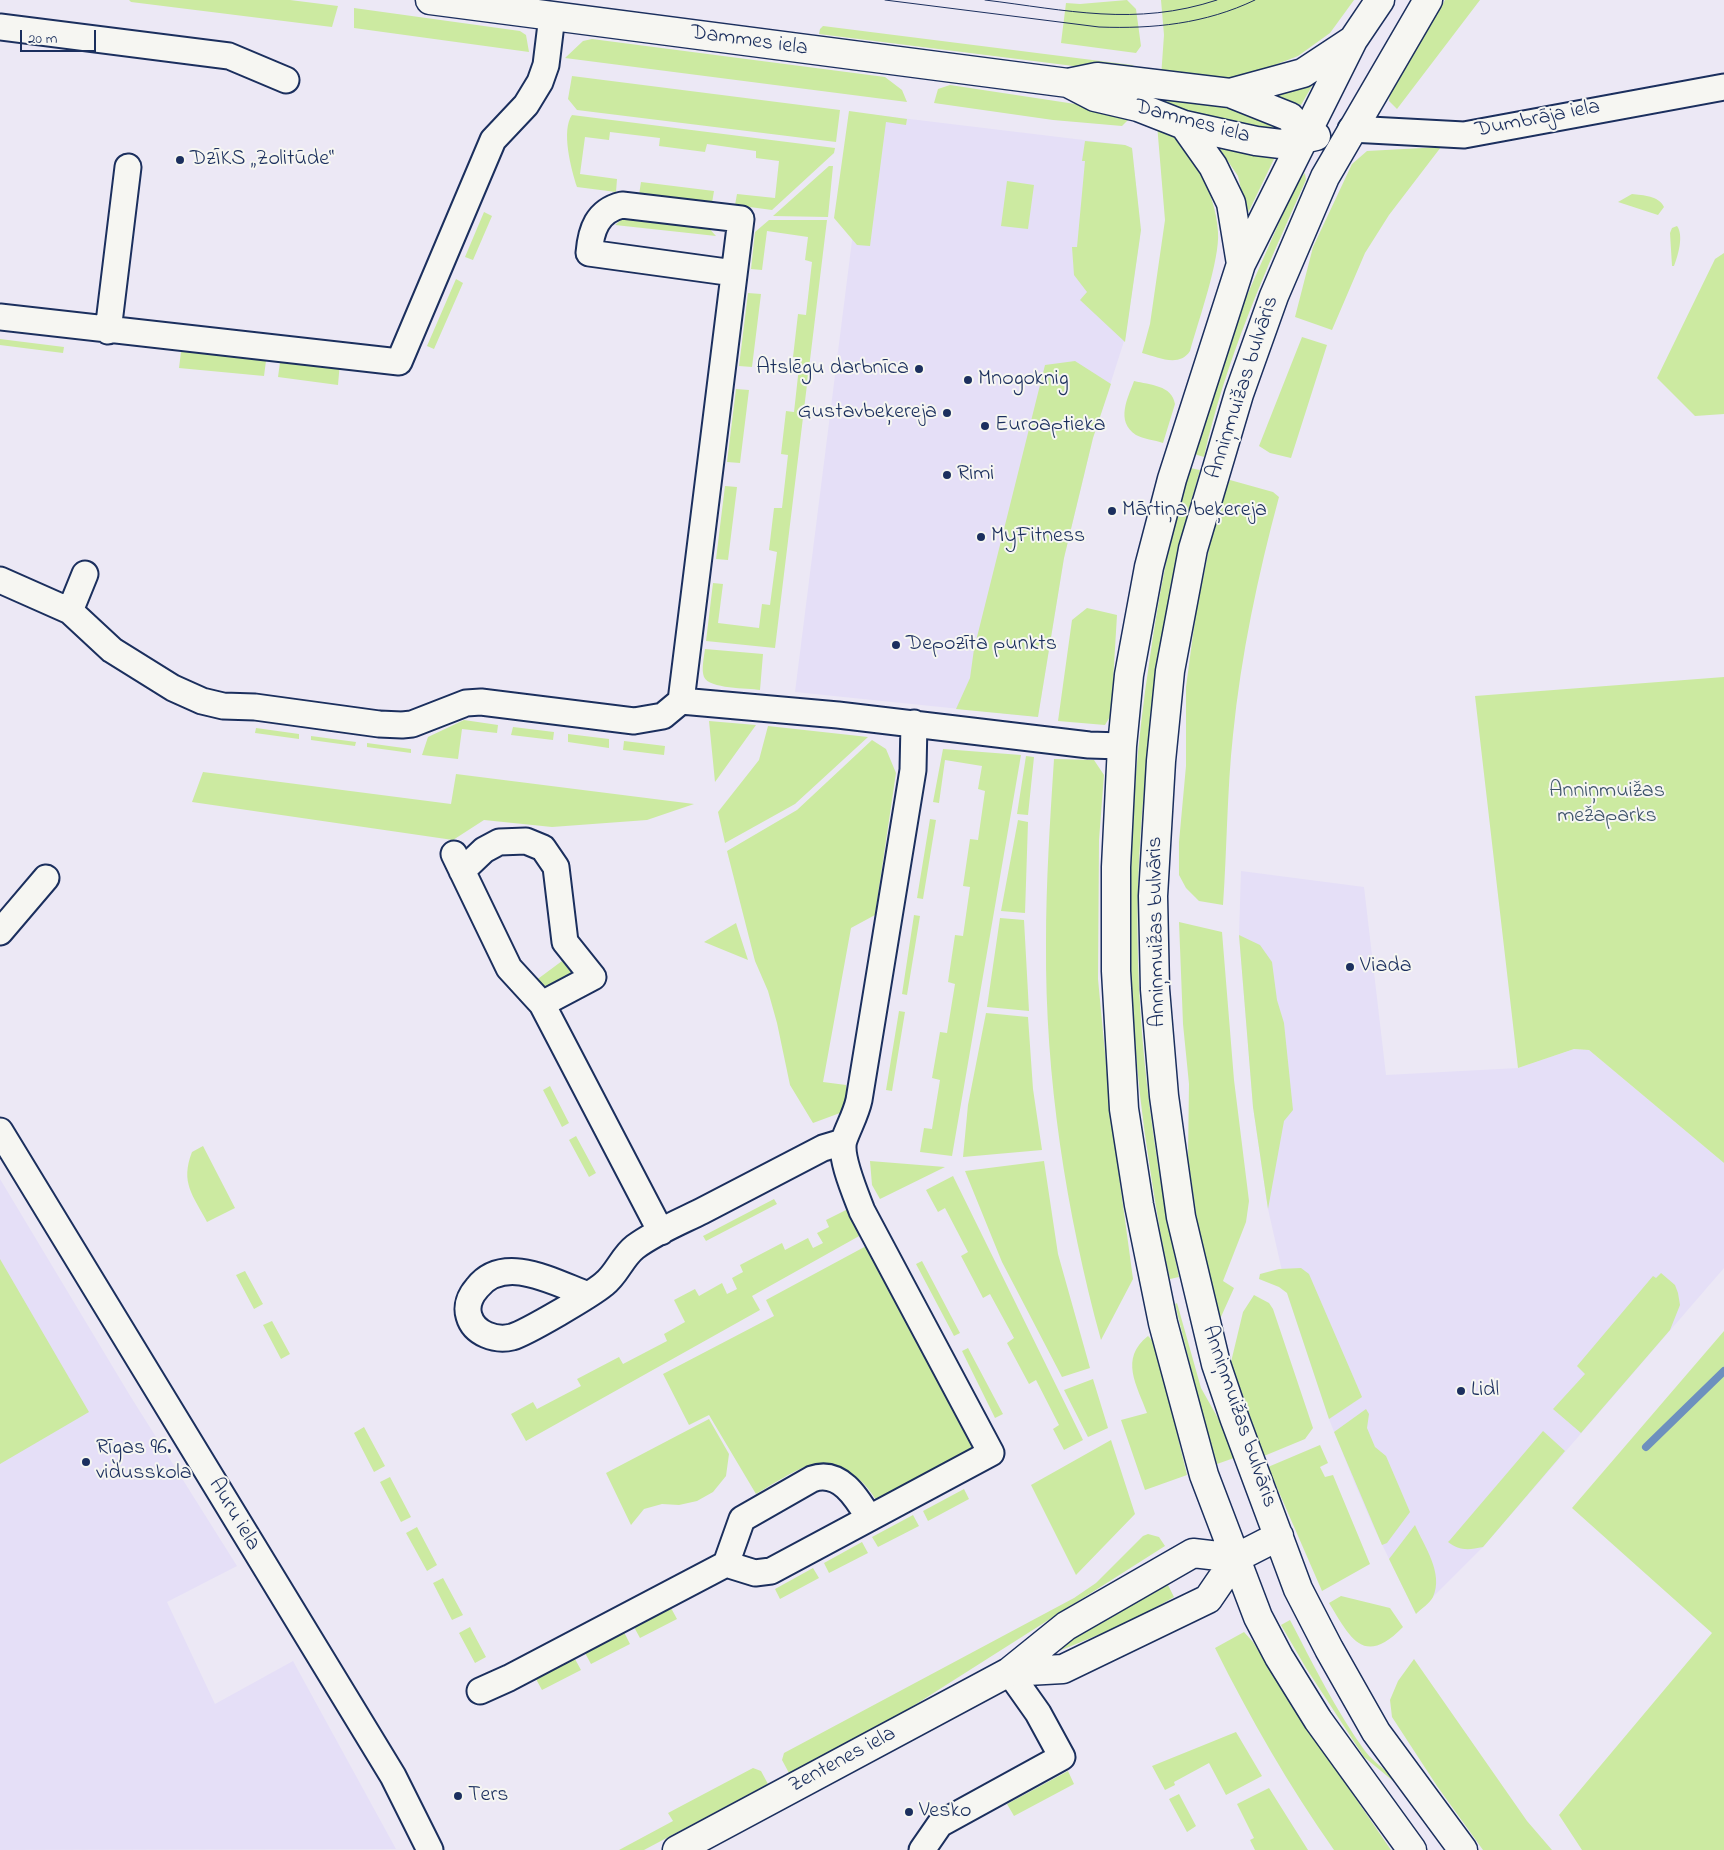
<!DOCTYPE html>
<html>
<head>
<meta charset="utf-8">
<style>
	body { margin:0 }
	#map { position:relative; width:1724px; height:1850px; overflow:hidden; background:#ece8f5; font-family:"Indie Flower",sans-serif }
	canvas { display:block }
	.scale { position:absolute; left:20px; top:30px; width:76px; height:22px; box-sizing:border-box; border:2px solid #1b2f5e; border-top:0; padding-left:6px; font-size:15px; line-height:18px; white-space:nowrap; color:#1b2f5e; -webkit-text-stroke:4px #f6f6f2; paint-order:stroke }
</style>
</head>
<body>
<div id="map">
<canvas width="1724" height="1850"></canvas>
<div class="scale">20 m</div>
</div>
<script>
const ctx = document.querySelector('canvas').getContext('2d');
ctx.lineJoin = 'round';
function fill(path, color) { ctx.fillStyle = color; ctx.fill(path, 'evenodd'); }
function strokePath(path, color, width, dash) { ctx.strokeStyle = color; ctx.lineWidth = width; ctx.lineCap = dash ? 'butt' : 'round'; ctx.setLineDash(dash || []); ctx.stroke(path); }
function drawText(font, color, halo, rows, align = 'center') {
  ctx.font = font + ' "Indie Flower",sans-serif'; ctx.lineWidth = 4; ctx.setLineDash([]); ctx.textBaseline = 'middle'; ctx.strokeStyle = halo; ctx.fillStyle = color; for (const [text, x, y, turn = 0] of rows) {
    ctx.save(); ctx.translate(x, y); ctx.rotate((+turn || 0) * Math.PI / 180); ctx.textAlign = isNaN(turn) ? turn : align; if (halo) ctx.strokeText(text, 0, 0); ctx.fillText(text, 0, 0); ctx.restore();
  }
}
fill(new Path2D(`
	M868 114 1125 145 1132 148 1141 230 1126 335 1093 438 1064 558 1038 717 795 692Z
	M1241 871 1364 887 1386 1075 1518 1068 1574 1049 1589 1050 1724 1163V1268L1483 1547 1416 1614 1373 1526 1355 1484 1329 1419 1287 1293 1268 1209 1253 1107 1239 935Z
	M0 1179 129 1394 237 1566 167 1602 215 1704 293 1661 396 1849 0 1850Z`), '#e5dff7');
fill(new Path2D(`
	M129 0H290L338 6 332 27 131 2Z
	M1127 0 1136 9 1141 46 1136 53 1061 43 1066 3 1080 4Z
	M1161 0H1354L1330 33 1298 56 1231 82 1161 77 1164 35Z
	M1445 0H1480L1397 109 1389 101 1390 91Z
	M354 8 520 31 526 35 529 52 354 28Z
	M823 26 1132 65 1136 67 1137 74 819 34 820 29Z
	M592 39 885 77 902 90 907 102 565 58 583 41Z
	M572 76 840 110 836 142 577 110 568 99Z
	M1316 79 1301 105 1271 97Z
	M950 85 1095 107 1130 118 1122 126 1053 120 934 103 938 89Z
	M1159 92 1221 103 1273 125 1286 133 1157 107Z
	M849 111 907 119 906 125 886 122 870 246 857 245 834 218Z
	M572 115 835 148 834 153 772 210 735 205 737 194 775 198 779 161 756 158V151L707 144 705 152 659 146 660 138 610 132 609 140 585 137 580 174 617 179 616 192 577 187C571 169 561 130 572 115Z
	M1157 124C1178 131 1189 147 1198 166 1208 186 1217 210 1218 232 1220 260 1198 322 1190 351 1179 368 1158 357 1142 353L1150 324 1165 220Z
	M1085 141 1125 145 1132 148 1141 230 1125 342 1080 300 1087 292 1074 275 1072 247H1077L1085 161H1082Z
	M1441 147 1389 215 1365 253 1332 330 1295 317 1313 247 1352 164 1367 151Z
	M1219 148 1275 157 1247 215 1238 176Z
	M829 166H833L828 217 773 216Z
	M1305 173 1306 180C1266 269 1225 361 1204 457L1194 454 1245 300 1297 182Z
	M1007 181 1034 185 1028 229 1001 226Z
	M641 182 714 191 712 203 639 195Z
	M1632 194C1643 195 1659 196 1664 207L1658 215 1618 202Z
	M484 212 492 216 473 260 465 257Z
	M626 216 706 225 716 236 615 225Z
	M769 220H827L775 648 706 641 713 583 723 584 718 623 759 628 762 604 770 605 777 552 769 550 774 508H782L788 455 781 454 786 411 794 412 800 358 793 357 798 314 806 315 812 262 805 260 808 237 767 231 762 270 751 269 755 232Z
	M1677 226C1684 235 1678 256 1674 266H1672L1670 233 1672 228Z
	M1724 253V414L1695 416 1657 378 1715 259Z
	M456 279 463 283 434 349 427 346Z
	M748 293 761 294 752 367 739 366Z
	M1302 337 1327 345 1291 458 1270 453 1259 446Z
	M0 339 64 347 63 353 0 345Z
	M182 344 267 353 264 376 179 368Z
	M281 355 340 362 338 385 278 377Z
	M1075 361 1111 384 1093 438 1064 558 1038 717 956 709 970 678 974 649 1045 365Z
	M1134 381C1150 385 1172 385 1175 404L1163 443C1155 440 1143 439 1136 435 1115 421 1128 398 1134 381Z
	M736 389 749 390 740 463 727 462Z
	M1190 468 1200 470C1178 544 1165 619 1155 695 1146 759 1140 823 1138 887 1134 1017 1152 1150 1179 1277L1170 1279C1161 1241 1155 1201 1149 1162 1123 991 1124 827 1150 657 1159 594 1171 529 1190 468Z
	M1230 480 1273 492 1279 497C1258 575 1241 655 1233 735 1227 790 1227 850 1223 905L1199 901 1186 888 1179 875V842L1186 766V687L1196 612 1209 549 1218 507Z
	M725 486 737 487 728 560 716 559Z
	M1087 608 1117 615 1111 715 1105 725 1058 721 1072 620Z
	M705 649 763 654 760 690C748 688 709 689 704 677 701 670 704 657 705 649Z
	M1724 677V1163L1589 1050 1574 1049 1518 1068 1475 696Z
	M464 720 498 725 497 733 462 729 458 759 422 755 428 737Z
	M709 721 756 725 715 782Z
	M768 726 868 737 795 804 725 843 718 812 759 760Z
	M513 727 554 732 553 740 511 735Z
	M256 728 299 734V739L255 733Z
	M568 734 609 739V748L568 742Z
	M311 736 356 742 355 746 311 740Z
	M872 740 886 749 896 773 875 915 851 928 823 1082 846 1085 849 1101 840 1113 813 1123 790 1085 777 1023 768 991 755 961 727 851 797 810Z
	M624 741 665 746 664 755 623 750Z
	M367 743 411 749V753L367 747Z
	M943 749 1021 755 952 1156 920 1152 924 1128 932 1129 940 1080 932 1078 940 1032 947 1033 955 984 948 982 955 935 963 936 970 887 963 886 970 839 978 840 985 791 978 789 982 766 945 760 939 803 933 802Z
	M1026 756 1034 757 1028 815 1017 814Z
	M1054 759 1094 760 1104 775 1099 840 1098 979 1111 1116 1133 1279 1101 1340C1066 1212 1045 1077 1046 944 1046 882 1050 821 1054 759Z
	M203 772 451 804 456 774 694 804 647 820 552 827 484 820 453 840 192 802Z
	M930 819 936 820 923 899 917 898Z
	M1018 820 1028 822 1025 913 1001 911Z
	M914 915 920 916 907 995 902 994Z
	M1000 918 1024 920 1029 1011 987 1007Z
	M1179 922 1222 932 1234 1080 1249 1201 1246 1222 1223 1281 1234 1288 1220 1319 1197 1220 1188 1158 1189 1084 1183 1024Z
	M736 923 748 960 704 942Z
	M1239 935 1260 945 1272 962 1277 1000 1284 1023 1293 1110 1284 1121 1268 1209 1253 1107Z
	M562 961 575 977 545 990 531 984Z
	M899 1011 905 1012 892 1091 886 1090Z
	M986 1013 1028 1017 1033 1089 1042 1150 963 1157 968 1105Z
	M550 1086 569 1123 562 1127 543 1090Z
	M576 1136 596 1173 589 1177 569 1140Z
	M203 1146 235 1208 207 1222C193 1195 180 1183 192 1152Z
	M870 1161 945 1167 880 1199 872 1185Z
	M1044 1161 1058 1254 1090 1368 1062 1377 1002 1262 965 1171Z
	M953 1176 1083 1440 1064 1450 1053 1429 1059 1425 1036 1380 1029 1384 1007 1343 1014 1338 990 1294 983 1298 961 1256 968 1252 945 1208 938 1212 926 1190Z
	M774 1199 777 1204 706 1241 703 1236Z
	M848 1209 861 1235 752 1296 760 1310 526 1441 511 1414 533 1402 537 1409 581 1386 577 1379 619 1357 623 1364 667 1341 664 1334 685 1322 674 1300 695 1289 699 1296 722 1283 727 1294 737 1289 732 1278 743 1272 740 1265 782 1243 785 1250 808 1238 813 1248 823 1243 817 1233 829 1227 826 1220Z
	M868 1245 973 1441 968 1458 879 1505C865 1479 842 1460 811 1465 799 1467 768 1487 756 1494L709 1415 689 1425 663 1374 774 1316 766 1300Z
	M0 1259 89 1412 0 1464Z
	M922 1261 960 1333 954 1336 916 1264Z
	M1301 1268 1309 1274 1362 1397 1329 1419 1287 1293 1279 1287 1259 1279 1260 1274 1279 1269Z
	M245 1271 263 1304 254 1309 236 1275Z
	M1661 1273 1675 1285 1678 1293 1680 1305 1670 1330 1581 1433 1553 1409 1585 1374 1577 1366 1653 1276 1656 1278Z
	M1254 1295 1269 1303 1273 1309 1313 1428 1305 1439 1264 1456 1231 1362 1243 1312Z
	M1177 1303 1201 1388 1223 1427 1234 1458 1217 1464 1203 1417 1175 1304Z
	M272 1321 290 1354 281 1359 263 1325Z
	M1724 1331V1850H1582L1559 1815 1712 1633 1572 1508Z
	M1148 1336 1155 1343 1187 1475 1145 1490 1121 1420 1147 1413C1137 1385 1119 1359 1148 1336Z
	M968 1348 1003 1414 995 1418 962 1351Z
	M1093 1379 1108 1428 1088 1437 1064 1390Z
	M1366 1409 1369 1414 1367 1428 1375 1447 1386 1456 1410 1512 1387 1543 1382 1545 1334 1432Z
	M709 1419 729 1454 726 1476 713 1492 697 1501 679 1505 662 1504 644 1509 631 1525 606 1473Z
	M364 1427 385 1466 374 1472 354 1433Z
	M1543 1431 1565 1451 1483 1547C1469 1550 1459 1551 1448 1542L1450 1540Z
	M1111 1440 1135 1514 1076 1575 1031 1485Z
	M1320 1445 1328 1463 1320 1467 1325 1477 1333 1475 1370 1564 1322 1591 1268 1467Z
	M390 1477 411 1517 401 1522 380 1482Z
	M964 1489 969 1499 928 1521 923 1511Z
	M913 1515 919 1526 878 1547 872 1537Z
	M1415 1525C1424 1546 1444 1573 1433 1597 1430 1603 1421 1609 1416 1614L1389 1559Z
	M417 1527 437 1565 427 1571 406 1533Z
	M1148 1534 1159 1537 1165 1546 902 1713 789 1773 782 1760 784 1753 1074 1598 1096 1583 1143 1536Z
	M862 1542 868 1553 829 1573 824 1563Z
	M813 1568 819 1578 780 1599 775 1589Z
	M443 1578 463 1615 452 1620 433 1583Z
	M1168 1585 1174 1597 1132 1621 1042 1658 1124 1605Z
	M1341 1596 1390 1608 1403 1627C1364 1667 1351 1639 1329 1603Z
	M671 1608 677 1619 640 1638 634 1627Z
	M1290 1620C1313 1664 1336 1711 1365 1751 1376 1766 1394 1773 1403 1789L1364 1757 1306 1668 1281 1625Z
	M470 1627 486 1657 475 1663 459 1633Z
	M624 1632 630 1644 591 1664 585 1653Z
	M1244 1632 1253 1642 1313 1736 1391 1850H1334C1289 1786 1250 1718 1215 1648Z
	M575 1659 581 1670 542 1690 536 1679Z
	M1414 1659 1527 1821 1552 1850H1483L1437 1786 1392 1717 1390 1700 1398 1681Z
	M1236 1732 1262 1776 1226 1795 1209 1763 1174 1782 1175 1785 1165 1790 1152 1766Z
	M753 1768 761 1771 768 1784 644 1850H619L673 1821 668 1813Z
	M1068 1771 1074 1784 1014 1816 1007 1804Z
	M1269 1788 1308 1850H1255L1250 1840 1254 1838 1237 1804Z
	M1179 1794 1196 1826 1187 1832 1169 1799Z`), '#cceaa1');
strokePath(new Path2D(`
	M1646 1447 1724 1371`), '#6d90be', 8);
const minor = new Path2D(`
	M0 27 229 56 286 80
	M1351 129 1464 135 1724 87
	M0 317 399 362 493 140 526 105 540 82 546 65 552 16
	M108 331 128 167
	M0 580 70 611 112 650 173 688 202 701 223 706 255 707 379 724 402 725 412 724 466 703 481 702 634 721 663 716 681 701 741 219 622 205C597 211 591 230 589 253L734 273
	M70 611 85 574
	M681 701 838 715 1089 745 1122 746
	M454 854 509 968 542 1004 661 1232
	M462 871 484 850 499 842 526 841 543 848 556 867 565 942 593 977 542 1004
	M0 932 46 878
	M0 1131 393 1776 430 1850
	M588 1295C555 1283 504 1253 477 1288 470 1296 466 1306 469 1316 474 1334 496 1341 512 1337 526 1333 591 1295 604 1284 617 1274 622 1257 635 1247 655 1232 680 1222 702 1211 742 1190 782 1169 823 1148L843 1142
	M726 1564 755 1573 771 1571 991 1453 862 1211C856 1195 839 1156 844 1140 849 1126 856 1114 859 1100L913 770 914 723
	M480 1691 509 1678 726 1564 742 1519 812 1479C840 1469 857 1498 869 1518
	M922 1850 940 1824 1062 1757 1038 1713 1009 1672`);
const tertiary = new Path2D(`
	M430 0 1068 83 1097 77 1230 93 1290 117 1305 138
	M1380 0 1353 40 1241 264 1172 479 1149 567 1129 675 1122 746 1116 867V971L1124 1109 1139 1205 1163 1323 1204 1475 1258 1617 1279 1657 1318 1720 1412 1850
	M1428 0 1325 177 1274 296 1239 394 1193 549 1170 671 1161 761 1153 896 1155 989 1164 1096 1181 1217 1216 1364 1234 1417 1298 1589 1329 1649 1376 1732 1463 1850
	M1068 83 1095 97 1138 107 1184 125 1256 141 1281 144 1316 136
	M1230 93 1303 73 1353 40
	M1184 125 1213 166 1231 203 1241 264
	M1009 1672 1063 1669 1208 1599 1236 1558 1279 1536
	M677 1850 1009 1672 1066 1626 1193 1553 1236 1558`);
strokePath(minor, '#1b2f5e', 29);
strokePath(tertiary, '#1b2f5e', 31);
strokePath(minor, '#f6f6f2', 25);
strokePath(tertiary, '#f6f6f2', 28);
strokePath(new Path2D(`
	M885 0 1099 27C1153 29 1205 24 1255 0
	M985 0C1067 10 1135 27 1217 0`), '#1b2f5e', 1);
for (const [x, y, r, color] of [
	[180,160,5,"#1b2f5e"],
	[919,369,5,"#1b2f5e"],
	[968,380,5,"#1b2f5e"],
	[947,413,5,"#1b2f5e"],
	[985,426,5,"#1b2f5e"],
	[947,475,5,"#1b2f5e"],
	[1112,511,5,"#1b2f5e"],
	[981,537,5,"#1b2f5e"],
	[896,645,5,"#1b2f5e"],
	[1350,967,5,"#1b2f5e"],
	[1461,1391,5,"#1b2f5e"],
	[86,1462,5,"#1b2f5e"],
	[458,1796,5,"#1b2f5e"],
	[909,1812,5,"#1b2f5e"]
]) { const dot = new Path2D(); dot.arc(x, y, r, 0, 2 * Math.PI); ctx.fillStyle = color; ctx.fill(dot); strokePath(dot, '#f6f6f2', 2); }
drawText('22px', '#1b2f5e', '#f6f6f2', [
	["Dammes iela",749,42,8],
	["Dumbrāja iela",1538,120,-11],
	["Dammes iela",1192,123,15],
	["Anniņmuižas bulvāris",1244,388,-72],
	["Anniņmuižas bulvāris",1158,932,-91],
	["Anniņmuižas bulvāris",1238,1417,71],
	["Auru iela",233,1515,59],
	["Zentenes iela",843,1761,-28]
]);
drawText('22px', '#1b2f5e', '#f6f6f2', [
	["DzĪKS „Zolitūde“",190,160],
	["Atslēgu darbnīca",909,369,"right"],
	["Mnogoknig",978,380],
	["Gustavbeķereja",937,413,"right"],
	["Euroaptieka",995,426],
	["Rimi",957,475],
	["Mārtiņa beķereja",1122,511],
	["MyFitness",991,537],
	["Depozīta punkts",906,645],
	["Viada",1360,967],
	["Lidl",1471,1391],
	["Rīgas 96.",96,1449],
	["vidusskola",96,1474],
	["Ters",468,1796],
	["Vesko",919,1812]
], 'left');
drawText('22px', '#3e546b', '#f6f6f2', [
	["Anniņmuižas",1607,792],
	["mežaparks",1607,817]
]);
</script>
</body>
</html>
